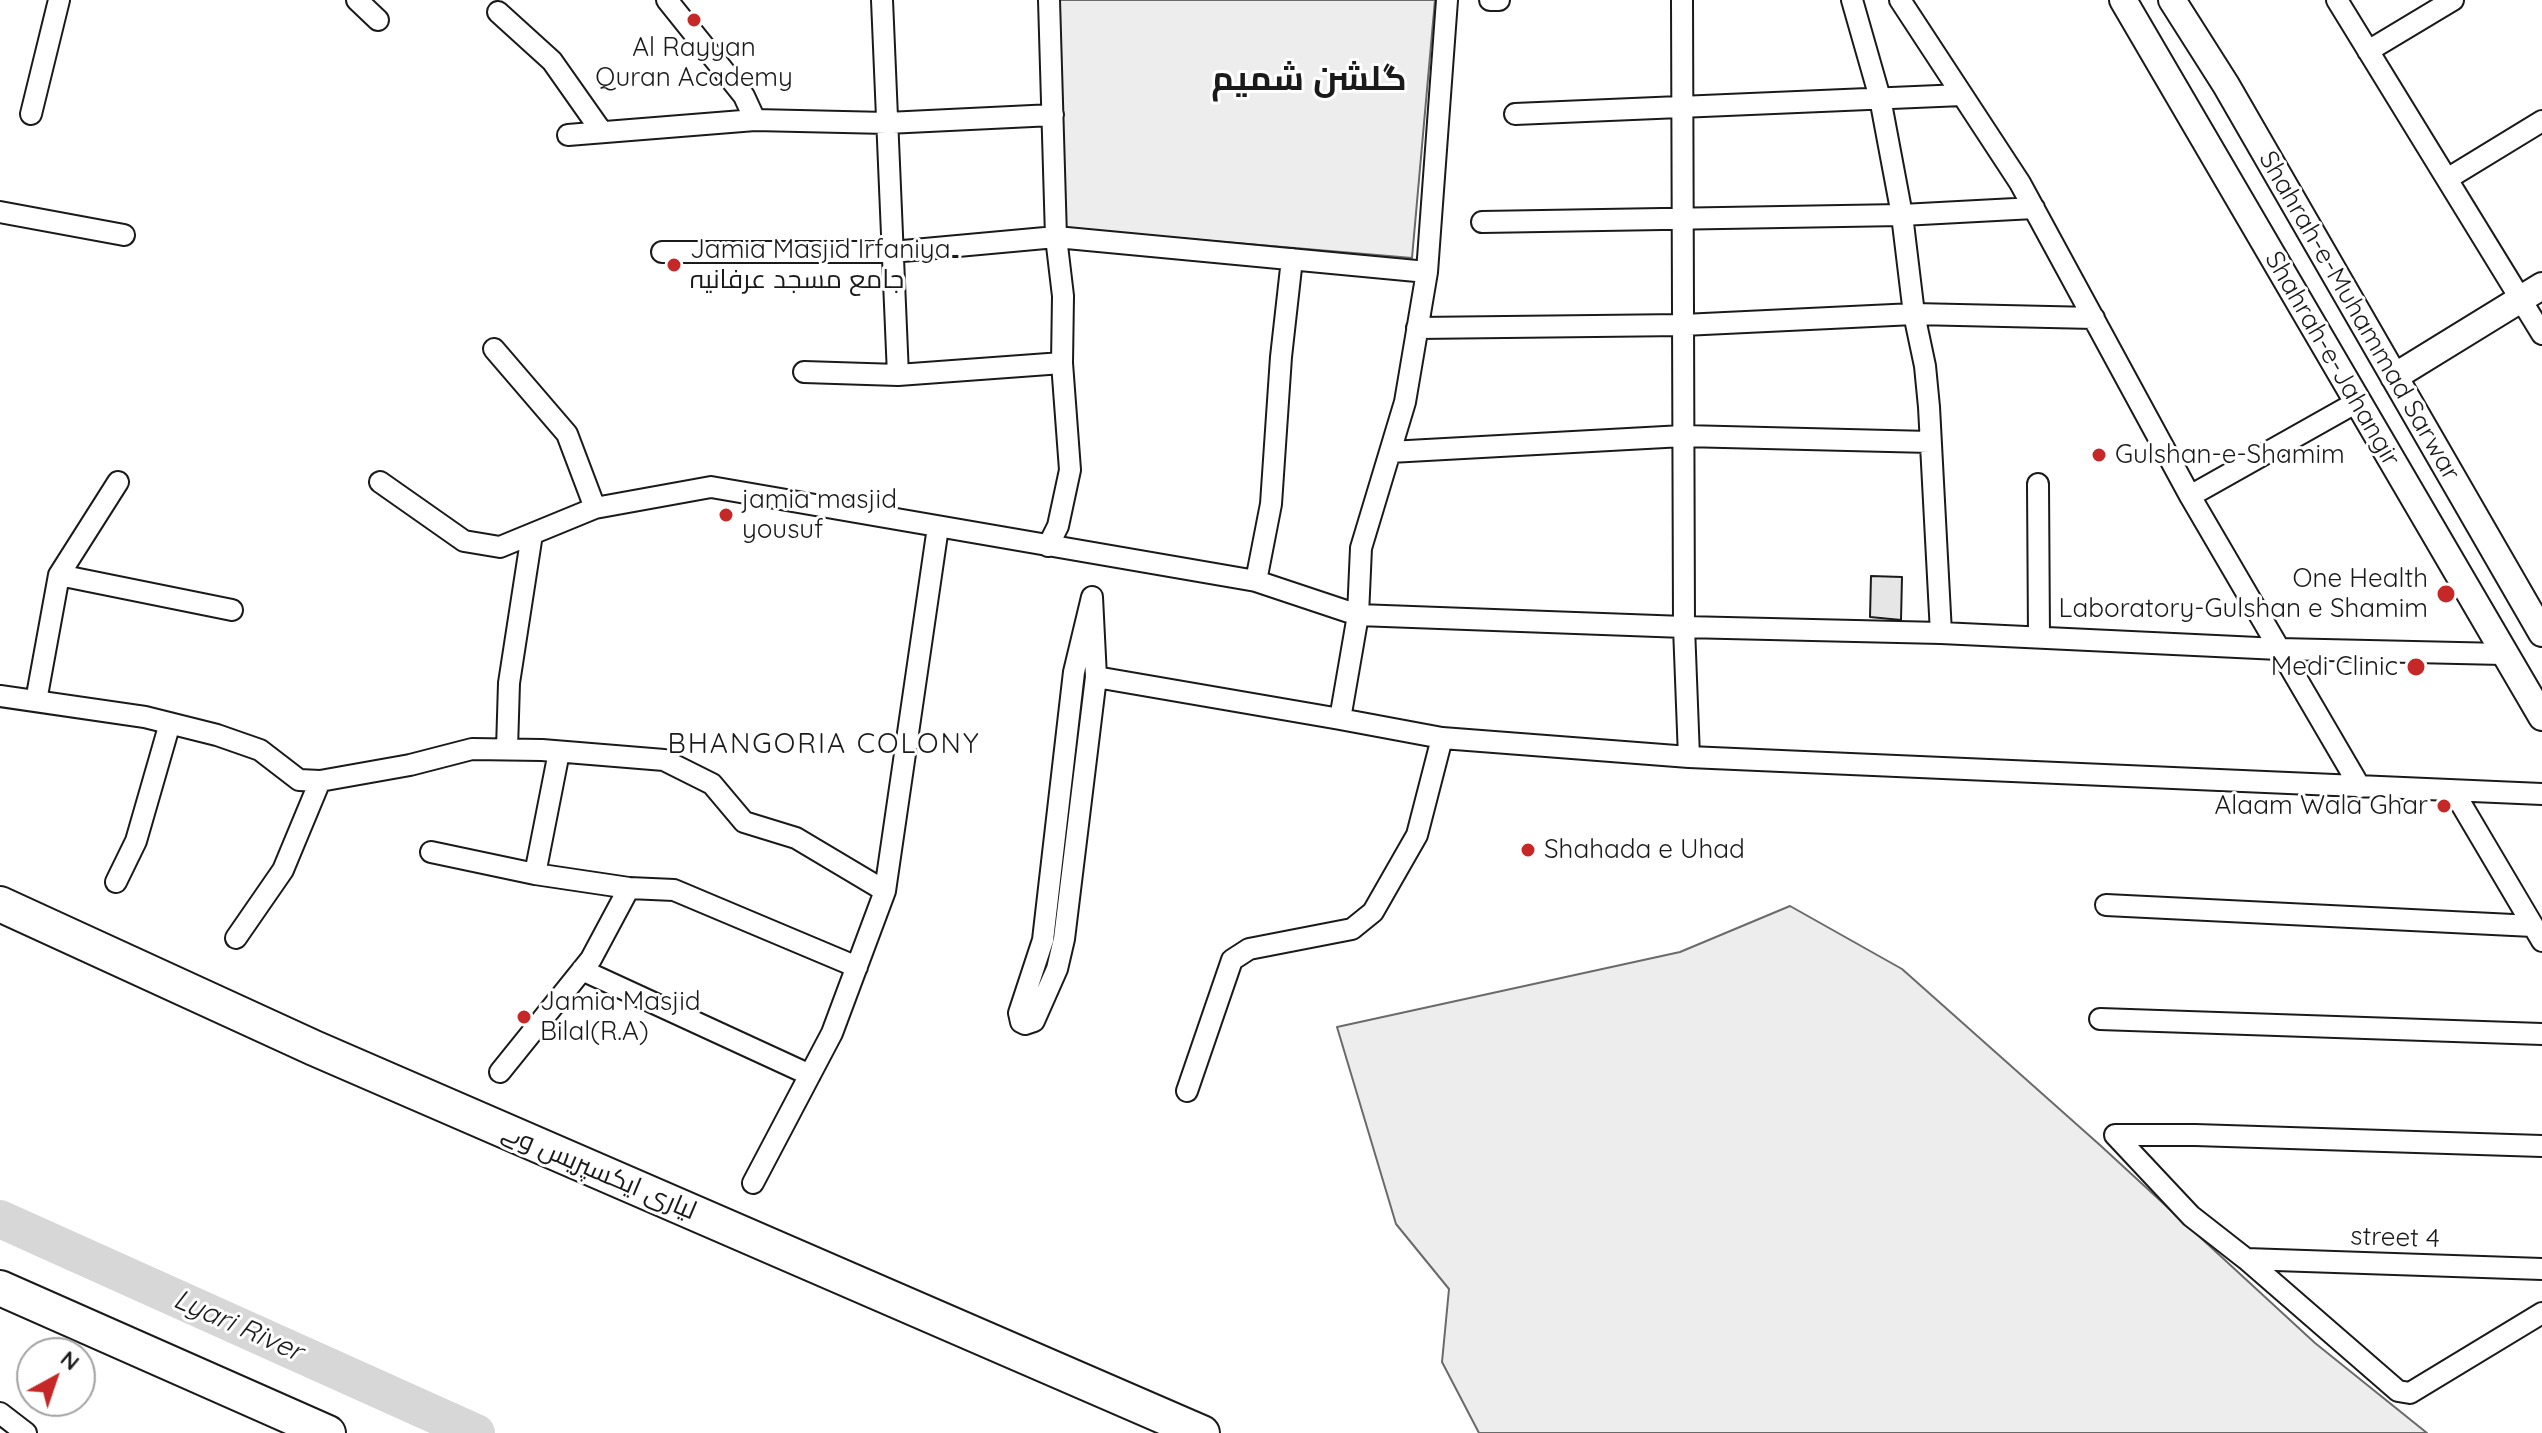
<!DOCTYPE html>
<html>
<head>
<meta charset="utf-8">
<style>
	body { margin:0 }
	#map { position:relative; width:2542px; height:1433px; overflow:hidden; background:#fff; font-family:Quicksand,sans-serif }
	canvas { display:block }
	.north { position:absolute; left:16px; top:1337px; width:80px; height:80px; box-sizing:border-box; background:#fff; border:2px solid #a3a3a3; border-radius:50%; rotate:40deg; font-size:22px; font-weight:700; line-height:32px; text-align:center; color:#1a1a1a }
	.north::after { content:''; display:block; margin:auto; width:28px; height:36px; background:#c62828; clip-path:polygon(50% 0,100% 100%,50% 72%,0 100%) }
</style>
</head>
<body>
<div id="map">
<canvas width="2542" height="1433"></canvas>
<div class="north">N</div>
</div>
<script>
const ctx = document.querySelector('canvas').getContext('2d');
ctx.lineJoin = 'round';
function fill(path, color) { ctx.fillStyle = color; ctx.fill(path, 'evenodd'); }
function strokePath(path, color, width, dash) { ctx.strokeStyle = color; ctx.lineWidth = width; ctx.lineCap = dash ? 'butt' : 'round'; ctx.setLineDash(dash || []); ctx.stroke(path); }
function drawText(font, color, halo, rows, align = 'center') {
  ctx.font = font + ' Quicksand,Cairo,sans-serif'; ctx.lineWidth = 6; ctx.setLineDash([]); ctx.textBaseline = 'middle'; ctx.strokeStyle = halo; ctx.fillStyle = color; for (const [text, x, y, turn = 0] of rows) {
    ctx.save(); ctx.translate(x, y); ctx.rotate((+turn || 0) * Math.PI / 180); ctx.textAlign = isNaN(turn) ? turn : align; if (halo) ctx.strokeText(text, 0, 0); ctx.fillText(text, 0, 0); ctx.restore();
  }
}
const built = new Path2D(`
	M1059 0H1435L1412 258 1059 228Z
	M1790 906 1902 969 2101 1146 2315 1343 2427 1433H1479L1442 1362 1449 1289 1396 1224 1337 1027 1680 952Z`);
fill(built, '#ededed');
strokePath(built, '#6a6a6a', 2);
strokePath(new Path2D(`
	M0 1219 476 1433`), '#d7d7d7', 38);
const building = new Path2D(`
	M1871 576 1902 577 1901 620 1870 617Z`);
fill(building, '#e6e6e6');
strokePath(building, '#1a1a1a', 2);
const street = new Path2D(`
	M357 0 378 20
	M667 0 744 96 755 120
	M882 0 898 375
	M1049 0 1056 237 1427 272
	M1447 0 1427 272 1405 402 1361 548 1358 615 1340 719 1442 738 1689 757 2542 794
	M1490 0H1499
	M1682 0 1684 627 1689 757
	M1852 0 1880 98 1902 215 1914 314 1925 366 1929 407 1941 633
	M1900 0 2020 183 2190 496 2360 787
	M2337 0 2542 334
	M498 12 552 61 602 132
	M2368 51 2453 0
	M31 114 59 0
	M1515 114 1962 95
	M568 135 755 120 887 123 1053 115
	M2447 179 2542 121
	M0 212 124 235
	M1482 222 1902 215 2034 208
	M662 252H892L1056 237 1063 296 1062 363 1070 470 1058 526 1048 546
	M1417 328 1683 325 1914 314 2094 318
	M494 349 567 434 595 508
	M804 372 898 375 1062 363
	M1390 452 1683 436 1930 442
	M380 482 464 541 500 547 595 508 711 487 1256 581 1358 615 1684 627 1941 633 2279 649 2503 654
	M2038 484 2039 637
	M2190 496 2357 402
	M59 575 232 610
	M1256 581 1271 504 1281 357 1292 259
	M1092 597 1096 677 1064 939 1057 969 1034 1021 1025 1024 1021 1022 1019 1013 1043 940 1074 672Z
	M1096 677 1340 719
	M0 696 145 717 217 735 260 750 299 780 320 781 410 765 472 749 542 750 664 760 712 784 744 822 796 838 885 891
	M36 701 59 575 118 482
	M507 749 509 683 532 534
	M2454 792 2542 941
	M431 852 535 874 629 888 674 890 857 967
	M535 874 559 752
	M116 882 136 841 170 723
	M2106 905 2533 926
	M236 938 283 870 320 781
	M582 970 810 1075
	M2100 1019 2542 1034
	M500 1072 591 959 629 888
	M1187 1091 1232 960 1249 949 1352 929 1373 912 1417 835 1442 738
	M2115 1135 2191 1216 2246 1259 2398 1391 2410 1393 2542 1313
	M2115 1135H2195L2542 1146
	M753 1183 832 1033 885 891 938 527
	M2246 1259 2542 1269
	M0 1413 26 1433`);
const secondary = new Path2D(`
	M2123 0 2542 717
	M2172 0 2226 85 2542 633
	M2394 377 2542 286`);
const highway = new Path2D(`
	M0 904 314 1048 1202 1433
	M0 1288 328 1433`);
strokePath(street, '#1a1a1a', 24);
strokePath(secondary, '#1a1a1a', 30);
strokePath(highway, '#1a1a1a', 38);
strokePath(street, '#fff', 20);
strokePath(secondary, '#fff', 26);
strokePath(highway, '#fff', 34);
for (const [x, y, r, color] of [
	[694,20,8,"#c62828"],
	[674,265,8,"#c62828"],
	[2099,455,8,"#c62828"],
	[726,515,8,"#c62828"],
	[2446,594,10,"#c62828"],
	[2416,667,10,"#c62828"],
	[2444,806,8,"#c62828"],
	[1528,850,8,"#c62828"],
	[524,1017,8,"#c62828"]
]) { const dot = new Path2D(); dot.arc(x, y, r, 0, 2 * Math.PI); ctx.fillStyle = color; ctx.fill(dot); strokePath(dot, '#fff', 3); }
drawText('26px', '#1a1a1a', '#fff', [
	["Al Rayyan",694,48,"center"],
	["Quran Academy",694,78,"center"],
	["Jamia Masjid Irfaniya۔",690,250],
	["جامع مسجد عرفانیہ",690,280],
	["Gulshan-e-Shamim",2115,455],
	["jamia masjid",742,500],
	["yousuf",742,530],
	["One Health",2428,579,"right"],
	["Laboratory-Gulshan e Shamim",2428,609,"right"],
	["Medi Clinic",2398,667,"right"],
	["Alaam Wala Ghar",2428,806,"right"],
	["Shahada e Uhad",1544,850],
	["Jamia Masjid",540,1002],
	["Bilal(R.A)",540,1032]
], 'left');
drawText('26px', '#1a1a1a', '#fff', [
	["Shahrah-e-Muhammad Sarwar",2359,316,60],
	["Shahrah-e-Jahangir",2332,359,60],
	["لیاری ایکسپریس وے",599,1172,23],
	["street 4",2395,1238,2]
]);
ctx.letterSpacing = '2px';
drawText('28px', '#1a1a1a', '#fff', [
	["BHANGORIA COLONY",824,745]
]);
ctx.letterSpacing = '0px';
drawText('italic 28px', '#1a1a1a', '#fff', [
	["Lyari River",238,1326,24]
]);
drawText('bold 34px', '#1a1a1a', '#fff', [
	["گلشن شمیم",1309,80]
]);
</script>
</body>
</html>
